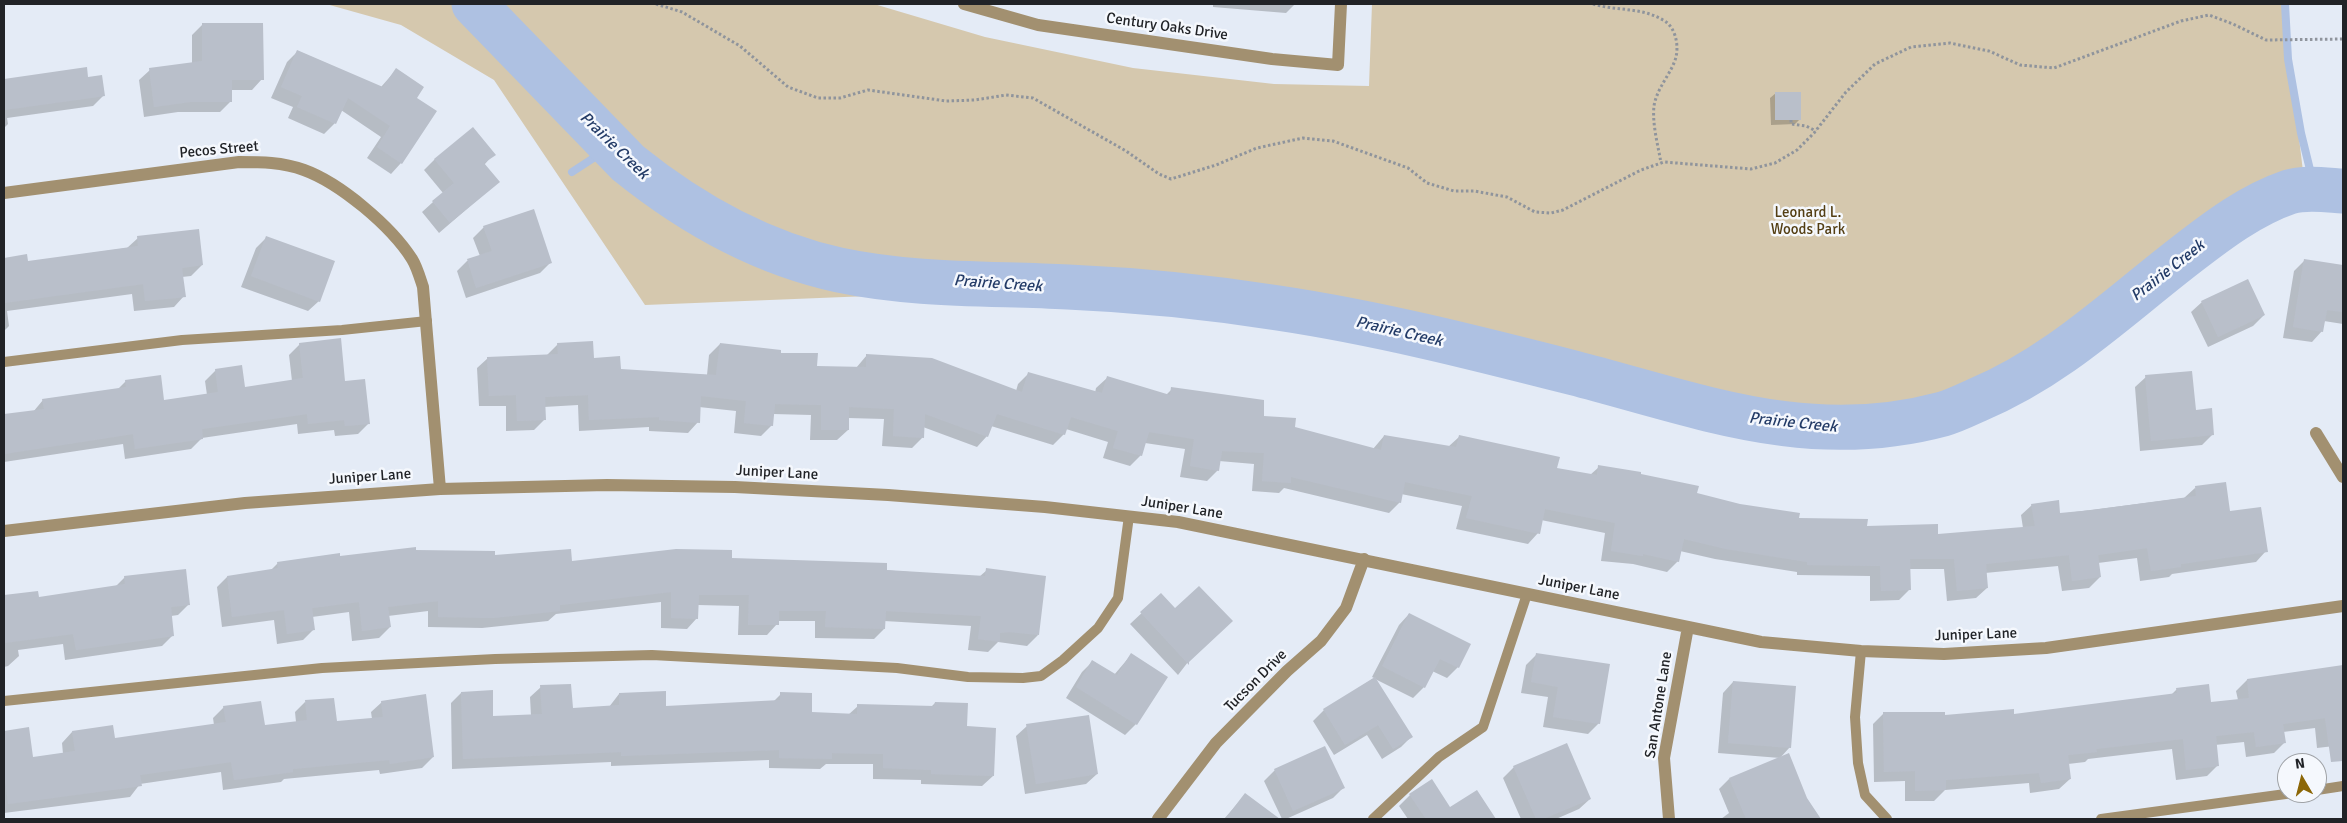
<!DOCTYPE html>
<html>
<head>
<meta charset="utf-8">
<style>
	body { margin:0 }
	#map { position:relative; width:2347px; height:823px; overflow:hidden; background:#e4ebf6; font-family:Signika,sans-serif }
	canvas { display:block }
	.frame { position:absolute; inset:0; border:5px solid #212327; pointer-events:none }
	.north { position:absolute; left:2277px; top:753px; width:50px; height:50px; box-sizing:border-box; background:#f5f8fd; border:1px solid #a0a3a7; border-radius:50%; rotate:352deg; font-size:14px; font-weight:700; line-height:20px; text-align:center; color:#212327 }
	.north::after { content:''; display:block; margin:auto; width:18px; height:22px; background:#8c6708; clip-path:polygon(50% 0,100% 100%,50% 72%,0 100%) }
</style>
</head>
<body>
<div id="map">
<canvas width="2347" height="823"></canvas>
<div class="frame"></div>
<div class="north">N</div>
</div>
<script>
const ctx = document.querySelector('canvas').getContext('2d');
ctx.lineJoin = 'round';
function fill(path, color) { ctx.fillStyle = color; ctx.fill(path, 'evenodd'); }
function strokePath(path, color, width, dash) { ctx.strokeStyle = color; ctx.lineWidth = width; ctx.lineCap = dash ? 'butt' : 'round'; ctx.setLineDash(dash || []); ctx.stroke(path); }
function drawText(font, color, halo, rows, align = 'center') {
  ctx.font = font + ' Signika,sans-serif'; ctx.lineWidth = 5; ctx.setLineDash([]); ctx.textBaseline = 'middle'; ctx.strokeStyle = halo; ctx.fillStyle = color; for (const [text, x, y, turn = 0] of rows) {
    ctx.save(); ctx.translate(x, y); ctx.rotate((+turn || 0) * Math.PI / 180); ctx.textAlign = isNaN(turn) ? turn : align; if (halo) ctx.strokeText(text, 0, 0); ctx.fillText(text, 0, 0); ctx.restore();
  }
}
fill(new Path2D(`
	M326 4H874L985 37 1133 68 1274 84 1369 86 1372 4H2283L2307 205 2208 241 2049 380 1902 437 1778 440 1558 387 1415 346 1172 309 894 295 645 305 494 80 401 25Z`), '#d5c8ae');
fill(new Path2D(`
	M1213 4H1295L1286 13 1213 7Z
	M203 24 262 79 252 90H231V101L220 112H178L144 117 139 80 150 70 192 64V35Z
	M298 51 381 87 396 70 415 98 401 163 391 174 367 158 381 137 341 110 335 123 324 134 288 118 293 107 271 98 287 62Z
	M86 69 87 78 104 95 93 106 7 118 8 124 4 128V80Z
	M1776 93 1800 119 1795 124 1771 125 1770 98Z
	M494 154 484 165 498 182 439 233 422 212 443 193 424 170 435 159Z
	M484 227 550 263 540 273 466 298 457 271 467 261 480 256 473 238Z
	M267 237 319 301 308 311 241 287 256 248Z
	M138 238 202 265 191 276 182 277 184 296 174 307 134 311 132 294 7 311 9 326 4 331V259L26 256 27 262 127 248Z
	M2304 261 2343 267V324L2324 321 2322 331 2312 342 2283 338 2294 271Z
	M2202 302 2264 315 2253 326 2208 347 2191 312Z
	M300 344 344 382 369 423 358 434 335 436 334 430 298 434 297 424 202 438 191 449 125 459 123 444 4 462V416L33 412 43 400 118 389 126 381 163 401 207 395 205 381 216 370 244 388 292 381 289 355Z
	M558 344 620 370 707 375 709 355 720 344 779 354 816 367 856 368 867 355 1016 391 1018 384 1029 373 1095 393 1096 388 1107 378 1166 395 1172 389 1294 428 1373 449 1384 436 1448 447 1459 437 1556 469 1590 475 1599 467 1639 475 1696 494 1798 519 1937 536 2023 528 2021 515 2032 505 2059 514 2184 498 2195 488 2229 512 2266 551 2256 562 2172 574 2169 577 2140 581 2137 558 2098 563 2100 577 2089 588 2062 591 2058 566 1985 573 1987 588 1976 598 1947 601 1944 569H1909V590L1899 600 1870 601V576L1797 575V572L1715 559 1680 551 1678 561 1667 572 1633 564 1601 561 1605 533 1541 520 1538 533 1528 544 1456 529 1462 506 1401 494 1400 502 1389 513 1284 488 1279 493 1252 491 1254 464 1219 461 1218 470 1207 481 1180 477 1185 449 1145 443 1141 455 1130 466 1103 458 1108 442 1066 429 1064 434 1053 445 991 426 987 436 977 447 923 427 922 438 912 448 882 446 884 419 848 418V430L837 440H810L811 415 773 414 772 425 761 436 734 433 736 411 699 407 698 422 688 433 649 431V427L579 431 578 405 544 407 545 419 534 430 506 431V406H479L477 368 488 358 547 355Z
	M2146 377 2194 411 2213 434 2202 445 2140 451 2135 387Z
	M415 551 571 563 730 559 979 577 987 570 1038 635 1027 646 998 642 988 652 968 650 971 626 884 621V629L874 639 815 638V621H777V624L767 635H738L739 606 698 605 697 618 687 629 661 628V602L556 614 548 621 482 628 428 627V611L388 616 390 627 379 638 352 641 349 612 312 617 314 629 303 640 277 644 274 620 222 627 217 587 227 577 270 571 278 563Z
	M125 577 189 604 178 615 171 616 173 635 162 646 65 660 63 644 18 650 19 656 8 666 4 667V596L37 592 38 598 115 587Z
	M1161 595 1188 662 1178 675 1130 624Z
	M1409 614 1469 644 1458 667 1447 678 1432 671 1424 687 1413 698 1375 679 1411 737 1401 747 1382 759 1367 735 1334 755 1313 721 1324 710 1374 678 1372 677 1399 625Z
	M1537 654 1599 723 1588 734 1543 727 1548 697 1521 693 1526 665Z
	M1131 655 1136 724 1125 735 1066 698 1082 672 1093 661 1114 675Z
	M2343 666V745L2317 748 2315 728 2283 732 2285 742 2274 753 2246 757 2244 742 2215 745 2218 765 2207 776 2176 780 2172 749 2088 759 2085 762 2068 764 2070 779 2059 789 2030 793 2029 783 1945 790 1934 801H1905V781L1874 782 1873 724 1884 713 1944 717 2013 715 2171 695 2177 689 2210 703 2238 700 2236 691 2247 680Z
	M1733 682 1790 747 1780 758 1718 753 1723 693Z
	M541 687 571 709 609 707 619 694 665 707 773 702 781 694 811 714 848 715 858 706 931 707 935 703 966 727 993 776 982 786 921 784V780L873 779V764H826L820 769 769 768V760L611 766V762L452 769 451 703 461 693 492 717 531 716 530 697Z
	M305 702 335 722 372 719 371 712 382 702 433 757 422 768 380 774 379 770 284 779 281 782 223 790 221 772 140 784 130 797 4 813V732L28 729 32 758 63 754 62 743 72 732 114 739 214 725 213 718 224 707 264 727 296 722 295 712Z
	M1027 726 1097 774 1086 784 1025 794 1016 736Z
	M1514 767 1590 799 1579 809 1556 819H1521L1503 778Z
	M1275 770 1343 788 1333 798 1286 819H1282L1264 781Z
	M1729 779 1806 798 1819 819H1721L1729 813 1719 789Z
	M1477 792 1495 819H1408L1399 806 1410 795 1450 809Z
	M1245 795 1278 819H1224Z`), '#0003');
strokePath(new Path2D(`
	M2285 4 2288 59 2301 133 2315 190
	M572 172 612 146`), '#aec1e2', 8);
strokePath(new Path2D(`
	M474 4 628 163C690 213 761 253 839 270 914 286 992 283 1068 287 1138 290 1208 297 1278 308 1378 323 1476 348 1574 373 1701 406 1810 450 1943 414 1954 411 1966 405 1977 400 2058 366 2118 307 2187 254 2218 230 2251 205 2289 192 2305 187 2326 190 2343 191`), '#aec1e2', 45);
fill(new Path2D(`
	M202 23H263L264 80H232V102H190L154 107 149 68 202 61Z
	M297 50 383 87 396 68 424 87 417 98 437 111 402 164 377 147 390 126 348 98 336 124 297 107 302 96 281 87Z
	M87 67 88 77 102 75 105 96 4 110V79Z
	M1775 92H1801V120H1775Z
	M473 127 496 155 484 163 500 182 450 223 432 201 454 183 434 159Z
	M534 209 552 263 476 288 467 259 492 251 483 226Z
	M199 229 203 265 182 268 186 297 145 301 143 284 4 303V258L27 254 28 261 138 246 137 236Z
	M266 236 335 261 320 302 251 276Z
	M2304 259 2343 265V312L2327 310 2323 332 2293 327Z
	M2248 279 2265 315 2218 337 2201 301Z
	M341 338 345 381 365 379 370 424 345 426 344 420 308 424 307 414 202 429 203 439 135 449 133 434 4 454V414L44 409 42 399 126 387 125 380 161 375 164 400 218 392 215 369 242 365 245 387 303 378 299 343Z
	M593 341 594 358 620 356 621 369 716 375 720 343 781 350V353H818L817 366 866 367V354L932 358 1022 392 1028 372 1102 393 1107 376 1170 395 1171 387 1264 400V416L1296 418 1295 427 1381 450 1384 435 1456 447 1459 435 1560 457 1557 468 1597 475 1598 465 1641 472V474L1699 486 1697 493 1740 504 1800 513 1799 518 1868 519 1867 526 1938 524V534L2035 526 2031 504 2059 500 2060 513 2092 510 2196 496 2195 486 2226 482 2230 511 2261 507 2268 552 2181 564V567L2151 571 2147 548 2098 555 2101 577 2072 581 2069 555 1986 564 1988 588 1957 591 1954 559H1910L1911 590 1881 591 1880 566 1807 565V562L1726 549 1684 539 1679 562 1643 554V556L1611 551 1615 523 1545 509 1540 534 1466 518 1472 496 1405 482 1401 503 1291 477V483L1262 481 1264 453 1222 451 1219 471 1190 466 1194 439 1149 432 1142 456 1113 448 1118 431 1071 417 1065 435 997 414 988 437 925 414 924 438 893 436 894 409 849 407V430H821V405L775 404 773 426 744 423 746 401 701 396 700 423 659 420V417L589 420 588 395 545 397 546 420 517 421 516 395 489 396 487 357 558 354 557 343Z
	M2192 371 2196 410 2212 408 2214 435 2151 441 2145 375Z
	M416 547V550L495 551V555L571 549 572 561 676 549 732 550V558L887 563V570L985 576 986 568 1046 576 1039 635 1009 632 1000 633V642L978 639 981 616 886 611 885 629 825 627 826 611H779V625H748L749 595H699L698 619 671 618V592L560 605V611L493 618 438 617V601L388 607 391 627 362 631 359 602 312 608 315 630 287 634 284 610 232 617 227 576 278 568 277 562 340 553V556Z
	M186 569 190 605 171 607 174 636 76 650 73 634 4 643V595L38 591 39 597 125 584 124 576Z
	M1199 586 1233 621 1189 662V665L1140 612 1161 593 1175 608Z
	M1409 613 1471 644 1459 668 1440 659 1425 688 1382 666Z
	M1131 653 1168 677 1137 725 1076 687 1092 660 1117 675Z
	M1536 653 1610 664 1600 724 1553 717 1558 687 1531 682Z
	M2343 665V761L2331 762 2325 718 2283 724 2286 743 2256 747 2254 732 2216 736 2219 766 2186 770 2183 739 2096 749 2097 752 2068 755 2071 779 2041 783 2039 773 1946 780V790L1915 791V771L1884 772 1883 712H1945V715L2014 709V714L2177 693 2176 688 2209 684 2211 702 2249 698 2247 679Z
	M1375 677 1413 737 1393 749 1378 725 1345 745 1323 709Z
	M1733 681 1796 686 1791 748 1728 743Z
	M571 684 573 708 619 705V693L666 691V706L780 700V692L812 693V712L857 714V704L934 706 935 702 968 703 967 726 996 728 994 776 931 774V770L883 768V754L832 753V759L779 758V750L621 756V752L463 759 461 692 493 690V716L542 714 540 685Z
	M426 694 434 757 390 764 389 760 293 769V772L234 780 231 762 140 775 142 786 8 804 4 769V731L29 727 33 757 75 751 72 731 113 725 115 738 226 722 223 706 261 701 265 725 307 720 305 700 334 698 337 721 383 717 381 701Z
	M1089 715 1098 774 1036 784 1026 724Z
	M1567 743 1591 799 1543 819H1536L1513 766Z
	M1325 746 1345 788 1293 811 1274 769Z
	M1789 753 1807 798 1821 819H1746L1729 778Z
	M1432 779 1450 807 1477 790 1496 819H1426L1409 794Z
	M1245 793 1280 819H1225Z`), '#b9bfca');
strokePath(new Path2D(`
	M656 4 682 12 740 46 788 87 818 98H840L868 90 946 101 975 100 1006 95 1033 98 1126 151 1159 174 1171 179 1216 165 1257 148 1303 138 1333 141 1408 168 1427 183 1454 191H1474L1507 197 1535 212 1551 213 1563 210 1641 170 1664 162 1751 169 1775 163 1797 150 1814 133 1846 92 1875 64 1911 47 1950 43 1989 51 2020 65 2054 68 2181 21 2209 15 2233 24 2266 40 2343 39
	M1593 4C1616 11 1641 7 1663 20 1675 26 1679 44 1676 57 1672 73 1657 87 1654 106 1652 124 1658 145 1661 163
	M1791 120V124L1806 126 1816 131`), '#8f949c', 3, [2.5, 2.5]);
strokePath(new Path2D(`
	M4 362 182 340 342 330 427 321
	M1861 651 1855 717 1858 763 1865 795 1887 819
	M4 701 322 668 495 659 652 655 897 668 968 677 1023 678 1041 676 1063 660 1098 628 1118 598 1129 516
	M2317 790 2343 786
	M1373 819 1439 757 1483 727 1527 594
	M2101 819 2293 793`), '#a29070', 10);
strokePath(new Path2D(`
	M964 4 1038 25 1272 59 1338 65 1341 4
	M4 193 239 162C261 162 282 162 304 170 340 183 391 226 412 259 417 267 420 278 423 287L440 489
	M2316 433 2343 477
	M4 531 245 503 440 489 607 485 735 487 888 495 1045 507 1178 522 1761 642 1861 651 1944 654 2046 648 2343 606
	M1158 819 1216 743 1287 671 1321 641 1346 608 1364 559
	M1669 819 1664 758 1688 627`), '#a29070', 12);
drawText('15px', '#212327', '#f5f8fd', [
	["Century Oaks Drive",1167,27,8],
	["Pecos Street",219,150,-5],
	["Juniper Lane",777,473,3],
	["Juniper Lane",370,477,-4],
	["Juniper Lane",1182,508,9],
	["Juniper Lane",1579,588,11],
	["Juniper Lane",1976,635,-2],
	["Tucson Drive",1256,681,-45],
	["San Antone Lane",1659,705,-81]
]);
drawText('15px', '#533e13', '#f5f8fd', [
	["Leonard L.",1808,213],
	["Woods Park",1808,230]
]);
drawText('italic 16px', '#233b67', '#f5f8fd', [
	["Prairie Creek",614,146,44],
	["Prairie Creek",2168,271,-38],
	["Prairie Creek",998,284,4],
	["Prairie Creek",1399,332,13],
	["Prairie Creek",1793,423,6]
]);
</script>
</body>
</html>
